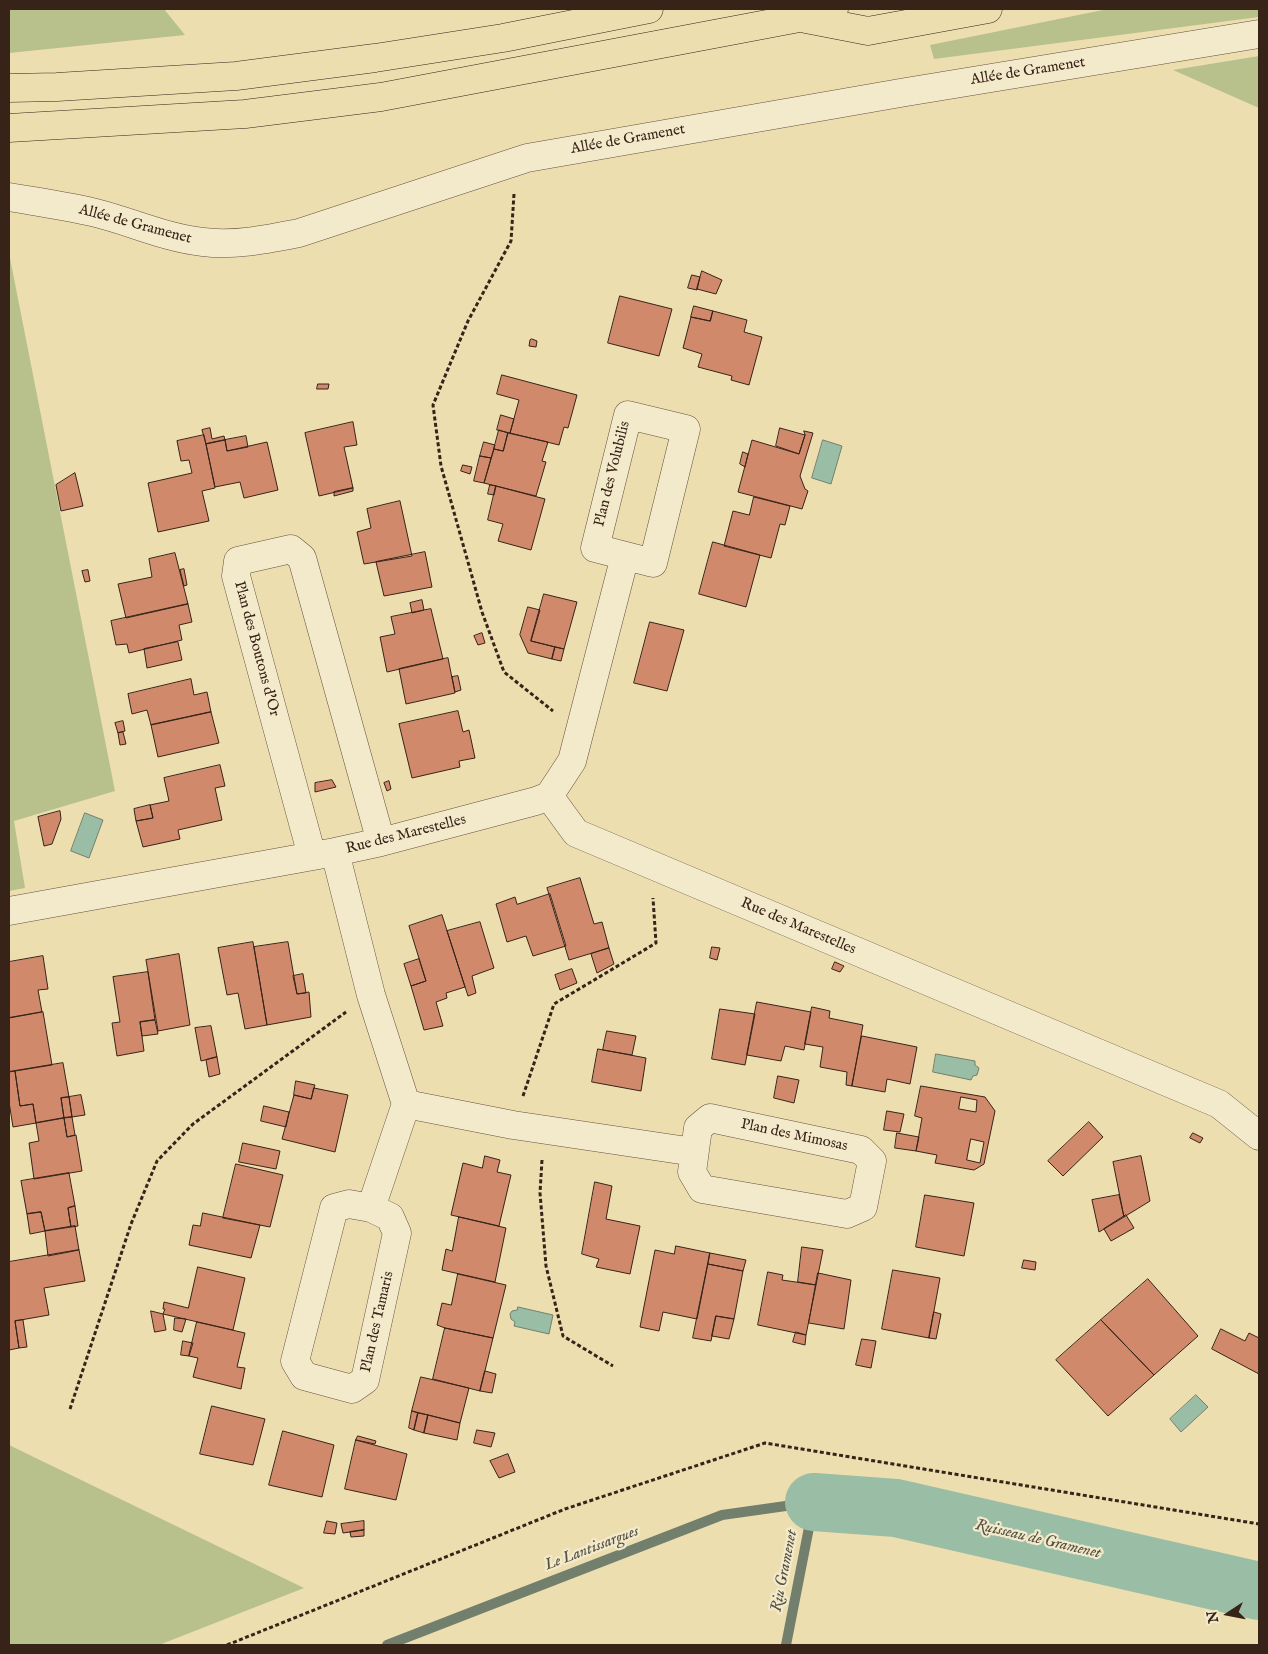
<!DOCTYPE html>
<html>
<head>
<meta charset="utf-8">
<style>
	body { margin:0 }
	#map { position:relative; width:1268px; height:1654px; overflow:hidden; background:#eddeb0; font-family:"IM FELL English",serif }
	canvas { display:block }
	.frame { position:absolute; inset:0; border:10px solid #372318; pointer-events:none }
	.north { position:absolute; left:1203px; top:1589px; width:50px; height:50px; -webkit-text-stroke:4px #f3eacc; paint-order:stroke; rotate:259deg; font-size:14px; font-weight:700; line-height:20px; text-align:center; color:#372318 }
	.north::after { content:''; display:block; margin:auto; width:18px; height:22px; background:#372318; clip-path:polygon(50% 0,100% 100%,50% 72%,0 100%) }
</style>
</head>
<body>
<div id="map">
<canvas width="1268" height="1654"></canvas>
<div class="frame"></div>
<div class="north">N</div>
</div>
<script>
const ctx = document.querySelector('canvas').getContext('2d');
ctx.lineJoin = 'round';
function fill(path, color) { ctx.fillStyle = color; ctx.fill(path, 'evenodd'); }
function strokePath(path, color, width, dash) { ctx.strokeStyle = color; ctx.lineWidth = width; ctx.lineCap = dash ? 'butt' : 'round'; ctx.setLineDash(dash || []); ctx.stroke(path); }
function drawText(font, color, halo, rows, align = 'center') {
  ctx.font = font + ' "IM FELL English",serif'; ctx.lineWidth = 4.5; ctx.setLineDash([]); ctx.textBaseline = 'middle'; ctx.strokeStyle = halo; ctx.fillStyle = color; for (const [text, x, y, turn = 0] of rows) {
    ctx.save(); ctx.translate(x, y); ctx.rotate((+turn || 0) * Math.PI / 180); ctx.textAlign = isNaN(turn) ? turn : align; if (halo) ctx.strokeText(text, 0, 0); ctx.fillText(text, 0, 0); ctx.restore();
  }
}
fill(new Path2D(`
	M9 9H164L185 35 9 53Z
	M1108 9H1259V17L934 59 930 45Z
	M1259 56V108L1173 70Z
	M9 253 115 791 14 821 25 888 9 891Z
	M9 1445 304 1588 159 1645H9Z`), '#b8c18c');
const water = new Path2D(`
	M823 440 842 446 831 484 812 478Z
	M85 813 103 820 89 858 71 851Z
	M936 1054 975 1061V1065L979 1068 977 1075 973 1076 971 1080 933 1072Z
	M518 1307 553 1315 549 1334 514 1326 515 1322 511 1319 510 1314 512 1311 517 1310Z
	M1196 1395 1208 1407 1181 1432 1170 1419Z`);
fill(water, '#9abda6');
strokePath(water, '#727f6d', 1);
strokePath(new Path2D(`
	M387 1645 722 1515 814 1502 786 1645`), '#727f6d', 10);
strokePath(new Path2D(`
	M814 1502 896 1508 1259 1591`), '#9abda6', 58);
const building = new Path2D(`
	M702 271 722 280 716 294 697 289Z
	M692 275 700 277 697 290 688 288Z
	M620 296 672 309 659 356 608 343Z
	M694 306 713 311 710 321 691 317Z
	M713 311 747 320 744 332 762 337 749 385 731 380 732 376 698 367 702 354 683 348 691 317 710 321Z
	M532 339 537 341 536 347 529 346 530 340Z
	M502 375 577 395 568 428 564 427 559 445 510 433 519 400 497 394Z
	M318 384H329L328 389H317Z
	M501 415 514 419 510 433 497 430Z
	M353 422 357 445 344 447 353 488 319 496 305 433Z
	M210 428 212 439 224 436 225 440 206 444 202 430Z
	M780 428 805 435 799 454 776 446Z
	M499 430 508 433 503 451 494 449Z
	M804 431 813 433 800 476 805 489 808 491 802 509 738 492 752 440 799 454 805 435Z
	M508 433 548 442 542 461 546 462 536 496 484 483 494 449 503 451Z
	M204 435 215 488 202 491 209 521 158 532 148 483 192 473 189 460 181 461 177 441Z
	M246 436 248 447 227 451 225 440Z
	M225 440 227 451 267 442 278 490 244 498 240 482 215 487 206 444Z
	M484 442 495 445 491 458 480 456Z
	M743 452 748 454 745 467 740 464Z
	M480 456 491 458 484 483 474 481Z
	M463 465 472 467 470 474 461 471Z
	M75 473 83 506 61 511 56 485Z
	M490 485 496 486 494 495 488 494Z
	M496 486 545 499 531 550 498 541 503 524 488 520Z
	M353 488V491L334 496V492Z
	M754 497 790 506 785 525 780 524 771 558 724 546 733 511 749 515Z
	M400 501 412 556 364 564 357 532 371 528 367 509Z
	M713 542 760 555 746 607 699 594Z
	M425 552 432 587 384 596 376 562Z
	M175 553 188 604 126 618 118 584 152 577 149 559Z
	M184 569 187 585 184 586 180 570Z
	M88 570 90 581 85 582 82 571Z
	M544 594 577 602 564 649 531 641Z
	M422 600 424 610 412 613 410 603Z
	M188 604 192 622 179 625 182 640 129 653 127 644 116 645 111 621Z
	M528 607 540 610 531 641 555 647 552 659 528 653 520 635Z
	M431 609 443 659 387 672 380 637 395 634 391 617Z
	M650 622 684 630 667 691 634 683Z
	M482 633 485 643 478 645 474 636Z
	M178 642 182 660 147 668 144 649Z
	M555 647 564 649 561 661 552 659Z
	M448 658 455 693 406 704 399 669Z
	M458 676 461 690 455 692 452 677Z
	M191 679 194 695 207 692 211 712 151 725 147 710 132 714 128 694Z
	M458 711 463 732 469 730 475 758 459 761 460 767 412 778 399 724Z
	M211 712 219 743 158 757 151 725Z
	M123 721 125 731 118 733 115 723Z
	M123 732 126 744 120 745 118 733Z
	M220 765 225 786 215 788 222 820 178 830 180 839 143 847 136 821 153 818 150 805 169 801 164 778Z
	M332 780 336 787 315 792V783Z
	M389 781 391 789 387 791 384 783Z
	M150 805 153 818 136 821 134 809Z
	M60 811 61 819 52 844 44 846 38 817Z
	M580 878 594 924 602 922 609 948 569 960 547 888Z
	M550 894 566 946 533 956 526 936 507 942 496 904 515 897 517 904Z
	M442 915 465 987 446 993 447 998 436 1002 443 1026 424 1030 411 986 426 981 409 926Z
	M480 922 494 968 472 976 476 993 468 996 447 931Z
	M253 942 267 1025 245 1029 238 993 227 995 218 948Z
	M288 942 297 994 309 992 311 1017 267 1025 254 947Z
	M712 947 720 948 717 960 710 958Z
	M609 948 614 964 597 973 591 954Z
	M179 954 190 1025 158 1031 146 960Z
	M43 956 48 989 38 990 42 1012 9 1018V962Z
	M419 959 426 981 411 986 404 964Z
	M835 962 844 966 840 972 832 969Z
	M572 969 577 983 560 990 555 975Z
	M148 972 155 1020 140 1022 144 1051 117 1056 112 1023 120 1022 113 977Z
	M303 974 306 993 297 994 293 976Z
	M757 1002 811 1012 804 1050 785 1046 781 1061 747 1055Z
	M812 1007 830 1011 829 1018 863 1025 852 1086 846 1085 847 1072 820 1067 823 1047 805 1044Z
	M720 1009 755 1014 745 1065 712 1059Z
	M43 1012 52 1065 9 1072V1018Z
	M155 1020 158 1034 142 1036 140 1022Z
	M211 1026 217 1057 201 1061 195 1028Z
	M607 1031 636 1036 632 1055 603 1050Z
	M862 1036 917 1047 910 1084 887 1079 885 1092 852 1086Z
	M598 1049 646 1058 641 1091 592 1082Z
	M217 1057 220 1074 209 1077 206 1060Z
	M63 1063 69 1097 61 1098 64 1118 36 1123 33 1104 20 1106 15 1071Z
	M15 1071 20 1106 33 1104 36 1123 13 1127 9 1102V1072Z
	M778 1076 799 1080 794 1103 774 1098Z
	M296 1081 315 1085 311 1099 294 1095Z
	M921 1086 985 1097 995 1111 984 1164 974 1170 935 1163 937 1155 916 1151 922 1118 915 1116ZM961 1097 977 1100 976 1112 959 1109ZM971 1139 984 1142 980 1163 967 1160Z
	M314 1088 348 1095 335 1152 282 1139 294 1095 311 1099Z
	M81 1095 85 1115 72 1117 69 1097Z
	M69 1097 72 1117 64 1118 61 1098Z
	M264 1106 289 1112 286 1127 261 1121Z
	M887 1111 904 1114 900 1132 884 1130Z
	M72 1117 75 1135 67 1137 64 1118Z
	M64 1118 67 1137 76 1135 82 1171 34 1179 29 1143 39 1141 36 1123Z
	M1089 1122 1103 1137 1063 1176 1048 1161Z
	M897 1133 919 1137 916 1151 895 1148Z
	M1193 1133 1203 1138 1200 1143 1190 1138Z
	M243 1143 280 1151 276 1169 239 1162Z
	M485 1156 500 1160 497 1172 511 1175 499 1226 451 1215 463 1163 482 1168Z
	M1141 1156 1150 1201 1124 1217 1113 1162Z
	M236 1164 283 1175 270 1227 223 1218Z
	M69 1173 75 1206 68 1208 71 1227 45 1231 41 1212 27 1214 21 1181Z
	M595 1182 612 1186 606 1219 640 1226 630 1274 596 1267 599 1259 582 1254Z
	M925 1195 974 1203 964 1256 916 1247Z
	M1119 1195 1124 1217 1099 1232 1092 1200Z
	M75 1206 78 1226 71 1227 68 1208Z
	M41 1212 45 1231 30 1234 27 1214Z
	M203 1213 260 1225 251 1258 189 1245 193 1225 200 1226Z
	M1126 1215 1134 1228 1111 1241 1104 1229Z
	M459 1217 506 1228 495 1282 442 1270 446 1249 452 1251Z
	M75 1226 79 1250 48 1256 45 1231Z
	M676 1246 710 1253 697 1319 663 1312 659 1331 640 1327 655 1250 674 1254Z
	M802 1247 823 1250 816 1285 798 1282Z
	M79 1250 85 1281 44 1288 49 1315 15 1321 19 1348 9 1350V1262Z
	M710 1253 746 1260 743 1271 708 1264Z
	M1024 1260 1036 1262 1035 1270 1022 1268Z
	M708 1264 743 1271 734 1319 716 1316 711 1341 693 1338Z
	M198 1267 245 1278 233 1330 163 1314 165 1309H163L164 1302 188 1308Z
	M893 1270 940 1278 929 1338 882 1329Z
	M768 1272 783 1275 782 1280 816 1285 806 1335 758 1325Z
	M818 1273 851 1280 844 1329 809 1323Z
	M458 1274 506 1285 493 1338 445 1328 437 1325 442 1303 451 1305Z
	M1148 1279 1198 1336 1154 1375 1101 1320Z
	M151 1311 163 1314 166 1330 155 1332Z
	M934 1312 941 1314 936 1339 929 1338Z
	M716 1316 734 1319 729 1339 712 1336Z
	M175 1318 186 1319 182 1332 174 1330Z
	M23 1320 27 1347 19 1348 15 1321Z
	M1101 1320 1154 1375 1108 1416 1056 1360Z
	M197 1322 245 1333 237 1367 245 1368 241 1389 193 1377 198 1358 189 1356Z
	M445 1328 493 1338 480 1391 433 1379Z
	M1221 1329 1245 1341 1249 1333 1259 1338V1374L1212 1349Z
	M796 1332 806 1335 805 1345 793 1342Z
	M862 1339 876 1341 871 1368 856 1365Z
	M183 1341 193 1343 189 1356 181 1355Z
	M485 1371 496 1374 492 1393 480 1391Z
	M421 1377 469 1388 460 1423 412 1411Z
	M212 1406 265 1419 253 1465 200 1454Z
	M412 1411 418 1413 414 1430 409 1428Z
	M418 1413 428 1415 424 1433 414 1430Z
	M428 1415 460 1423 457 1440 424 1433Z
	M477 1430 495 1433 491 1447 474 1443Z
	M283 1431 334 1445 322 1497 269 1485Z
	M358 1436 376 1441 375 1444 356 1440Z
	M356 1440 407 1454 396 1500 345 1489Z
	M508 1454 515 1472 499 1478 490 1461Z
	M327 1521 337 1523 335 1534 324 1533Z
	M364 1521V1530L343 1533 341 1524Z
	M364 1530V1536L351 1537 350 1532Z`);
fill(building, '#d1896c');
strokePath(building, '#372318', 1);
const minor = new Path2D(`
	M9 197C38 202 67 206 96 213 132 222 166 238 203 242 235 246 268 239 299 233L527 158 906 92 1259 34
	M628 415 686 429 653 563 595 548Z
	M549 796 572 761 625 556
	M335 852 371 995 406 1104
	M312 856 236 576 238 561 291 549 302 558 381 842
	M9 911 335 852 381 842 536 801 549 796 576 833 1219 1104 1259 1136
	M406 1104 513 1125 694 1152
	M710 1118 861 1150 872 1161 863 1207 847 1214 702 1189 692 1172 698 1128Z
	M349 1204 371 1208 390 1217 397 1233 365 1380 352 1389 304 1376 295 1361 334 1208Z
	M371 1208 406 1104`);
const major = new Path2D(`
	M806 19 868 31 988 9
	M9 88 57 87 236 76 375 58 503 38 649 9
	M9 128 245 114 381 97 799 18 834 9`);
strokePath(minor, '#64523e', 29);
strokePath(major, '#372318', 29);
strokePath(new Path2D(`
	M514 194 511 241 468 321 433 405 441 466 482 612 504 672 553 711
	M523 1096 554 1004 656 943 653 898
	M542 1160 540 1193 546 1266 563 1336 613 1366
	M70 1409 131 1224 157 1161 193 1124 346 1012
	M227 1645 565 1509 765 1443 1259 1524`), '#372318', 3, [4, 2.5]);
strokePath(minor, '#f3eacc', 28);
strokePath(major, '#eddeb0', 28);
drawText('15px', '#372318', '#f3eacc', [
	["Allée de Gramenet",1028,72,-9],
	["Allée de Gramenet",628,140,-10],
	["Allée de Gramenet",135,225,15],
	["Plan des Volubilis",613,474,-76],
	["Plan des Boutons d'Or",256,649,75],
	["Rue des Marestelles",406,835,-14],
	["Rue des Marestelles",798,927,23],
	["Plan des Mimosas",794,1136,12],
	["Plan des Tamaris",378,1322,-77]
]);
drawText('italic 16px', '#555143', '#f3eacc', [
	["Ruisseau de Gramenet",1038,1540,13],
	["Le Lantissargues",592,1549,-21],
	["Riu Gramenet",785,1571,-79]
]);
</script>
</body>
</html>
